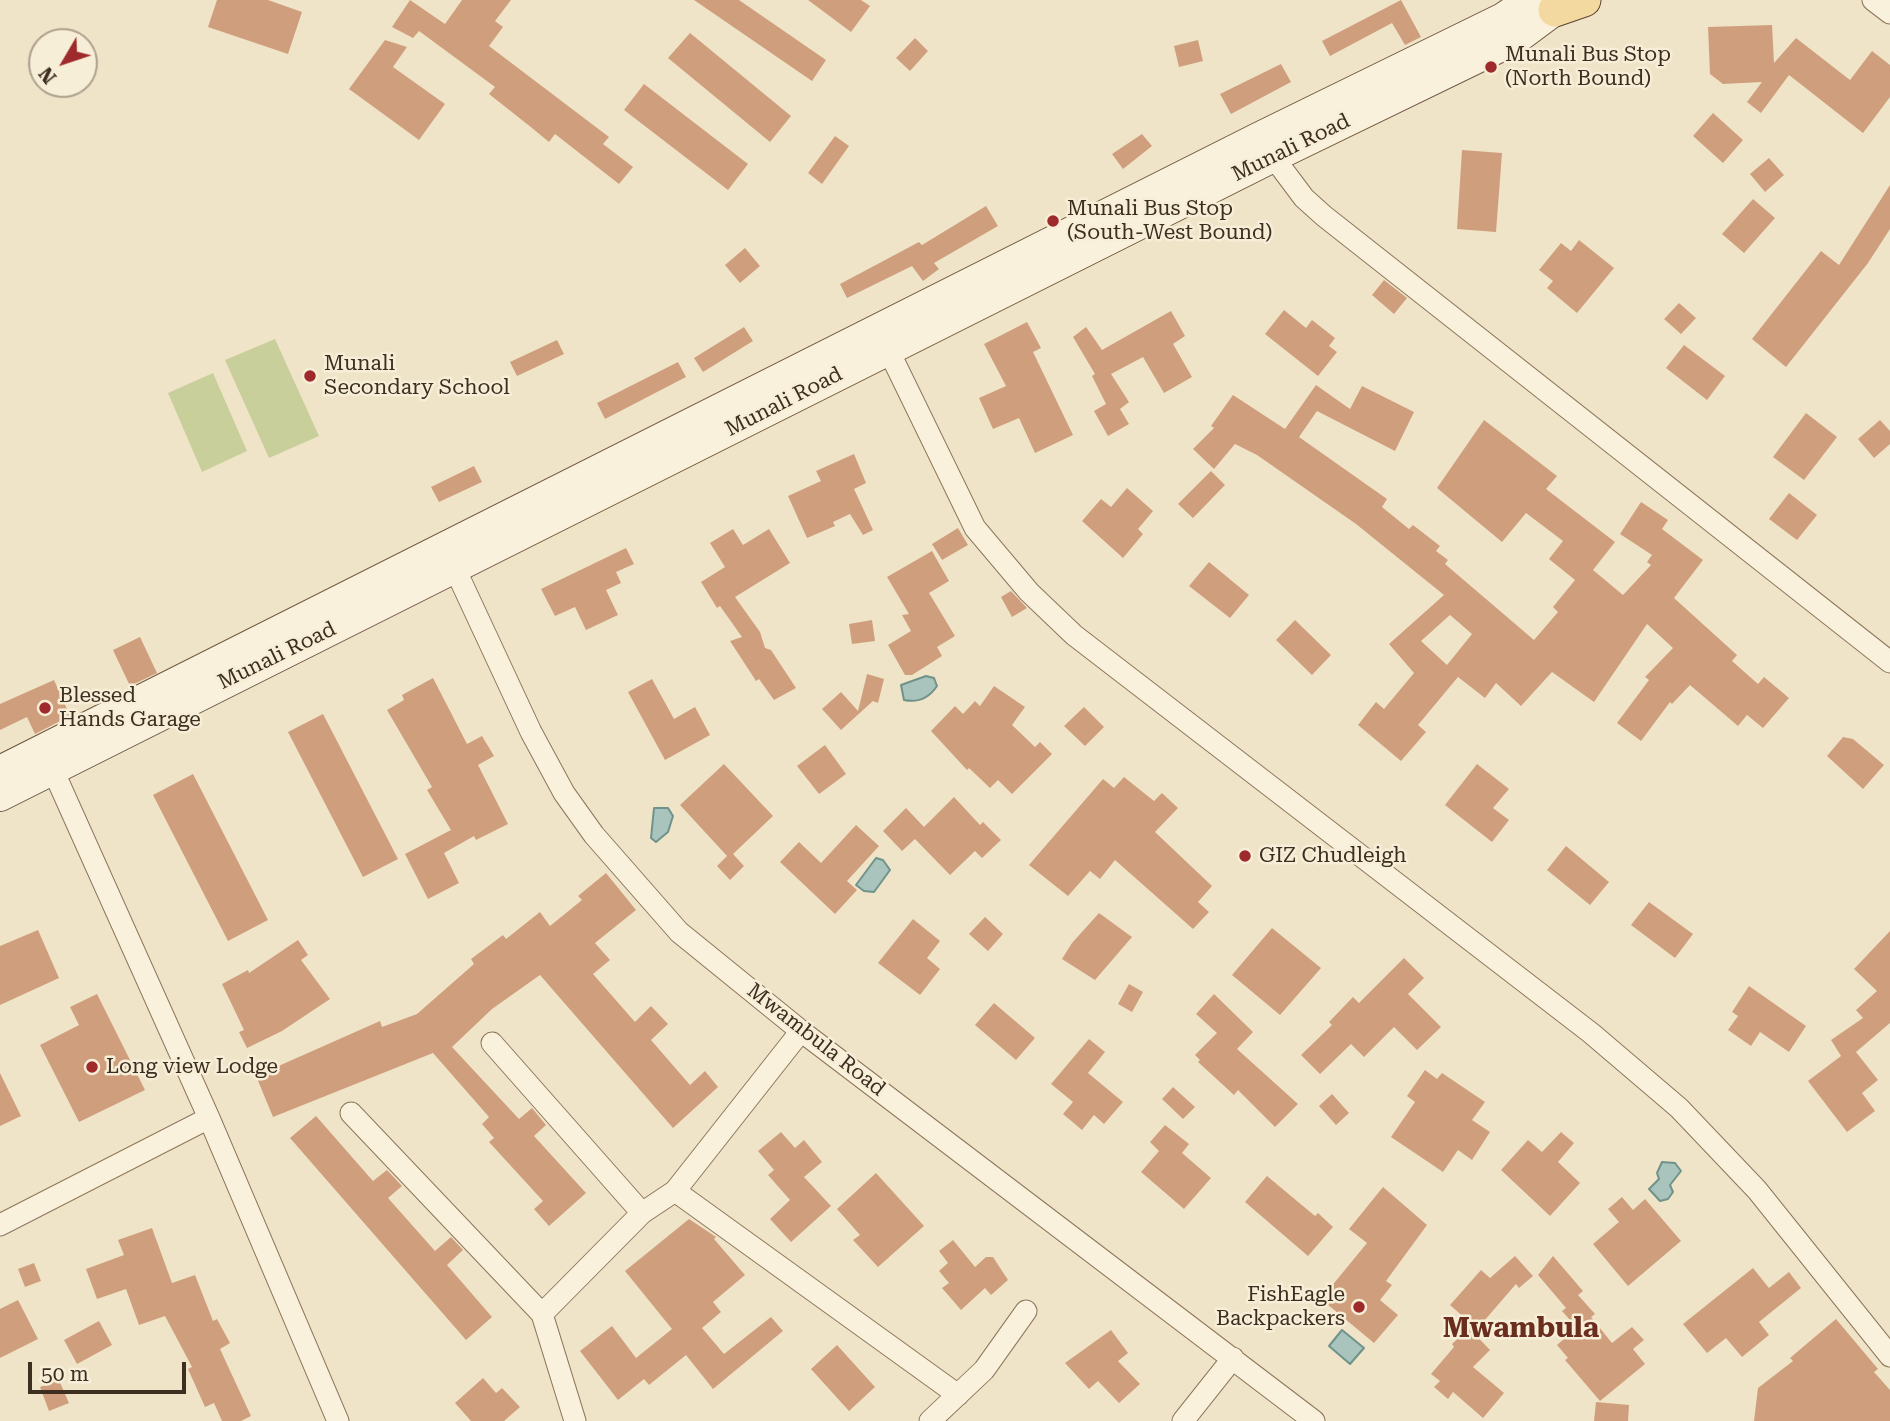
<!DOCTYPE html>
<html>
<head>
<meta charset="utf-8">
<style>
	body { margin:0 }
	#map { position:relative; width:1890px; height:1421px; overflow:hidden; background:#f0e4c8; font-family:"Roboto Serif",serif }
	canvas { display:block }
	.north { position:absolute; left:28px; top:28px; width:70px; height:70px; box-sizing:border-box; background:#f7eed8; border:2px solid #ada18e; border-radius:50%; rotate:231deg; font-size:19px; font-weight:700; line-height:28px; text-align:center; color:#3d2e20 }
	.north::after { content:''; display:block; margin:auto; width:24px; height:32px; background:#9e2a2b; clip-path:polygon(50% 0,100% 100%,50% 72%,0 100%) }
	.scale { position:absolute; left:28px; top:1362px; width:158px; height:32px; box-sizing:border-box; border:4px solid #3d2e20; border-top:0; padding-left:9px; font-size:21px; line-height:24px; white-space:nowrap; color:#3d2e20; -webkit-text-stroke:5px #f7eed8; paint-order:stroke }
</style>
</head>
<body>
<div id="map">
<canvas width="1890" height="1421"></canvas>
<div class="north">N</div>
<div class="scale">50 m</div>
</div>
<script>
const ctx = document.querySelector('canvas').getContext('2d');
ctx.lineJoin = 'round';
function fill(path, color) { ctx.fillStyle = color; ctx.fill(path, 'evenodd'); }
function strokePath(path, color, width, dash) { ctx.strokeStyle = color; ctx.lineWidth = width; ctx.lineCap = dash ? 'butt' : 'round'; ctx.setLineDash(dash || []); ctx.stroke(path); }
function drawText(font, color, halo, rows, align = 'center') {
  ctx.font = font + ' "Roboto Serif",serif'; ctx.lineWidth = 5; ctx.setLineDash([]); ctx.textBaseline = 'middle'; ctx.strokeStyle = halo; ctx.fillStyle = color; for (const [text, x, y, turn = 0] of rows) {
    ctx.save(); ctx.translate(x, y); ctx.rotate((+turn || 0) * Math.PI / 180); ctx.textAlign = isNaN(turn) ? turn : align; if (halo) ctx.strokeText(text, 0, 0); ctx.fillText(text, 0, 0); ctx.restore();
  }
}
fill(new Path2D(`
	M275 339 319 436 269 458 225 360Z
	M213 373 247 451 202 472 168 393Z`), '#c9cf9b');
const water = new Path2D(`
	M926 676 934 678 937 686C929 698 918 703 904 700L901 685Z
	M654 808H668L673 816 668 832 656 842 651 838Z
	M876 858 883 860 890 870 874 892 864 891 856 885Z
	M1662 1162 1675 1163 1681 1171 1670 1185 1673 1192 1668 1199 1660 1201 1649 1189 1659 1179 1657 1173Z
	M1342 1330 1364 1348 1350 1364 1329 1346Z`);
fill(water, '#a9c4bc');
strokePath(water, '#6f938a', 2);
fill(new Path2D(`
	M217 0H268L302 12 288 54 208 27Z
	M410 0 445 24 462 0H511L495 21 503 27 489 46 609 137 603 144 633 167 619 184 555 134 549 142 532 128 489 94 495 87 419 31 413 38 392 27Z
	M694 0H739L826 60 812 81Z
	M808 0H861L870 6 851 32Z
	M1401 0 1421 37 1405 45 1392 23 1330 56 1322 41Z
	M1772 25 1774 63 1796 38 1850 80 1872 51 1890 65V97L1863 133 1789 75 1761 113 1747 102 1762 82 1723 84 1710 74 1708 27Z
	M690 33 791 116 770 142 668 58Z
	M915 38 928 51 910 71 896 58Z
	M385 40 407 47 393 67 445 104 419 140 349 89Z
	M1198 40 1203 61 1179 67 1174 46Z
	M1281 64 1291 82 1231 114 1220 94Z
	M644 84 748 164 728 190 624 110Z
	M1713 113 1743 140 1723 163 1693 136Z
	M1142 134 1152 146 1123 169 1112 154Z
	M835 136 849 146 822 184 808 173Z
	M1462 150 1502 153 1496 232 1457 229Z
	M1769 158 1784 175 1765 192 1750 174Z
	M1890 185V229L1868 263 1786 367 1752 339 1821 251 1839 265Z
	M1753 199 1775 218 1744 253 1722 234Z
	M986 206 998 226 934 263 939 269 923 281 912 266 847 298 840 284 919 242 922 245Z
	M1579 240 1614 268 1577 313 1547 288 1553 281 1539 270 1561 243 1571 251Z
	M745 248 760 266 740 283 725 265Z
	M1384 280 1407 298 1394 314 1372 295Z
	M1679 303 1696 318 1681 334 1664 319Z
	M1284 310 1306 328 1312 320 1335 338 1329 346 1337 352 1318 376 1265 334Z
	M1171 311 1185 336 1173 344 1192 377 1164 393 1143 357 1111 374 1129 402 1120 409 1129 424 1108 436 1094 411 1106 404 1092 376 1095 374 1073 337 1086 327 1102 350Z
	M1027 322 1041 348 1033 352 1073 435 1035 453 1019 418 993 429 979 398 1006 386 984 344Z
	M744 327 753 341 703 372 694 358Z
	M557 340 564 354 517 376 510 362Z
	M1684 345 1725 376 1707 400 1666 368Z
	M678 362 686 377 605 419 597 403Z
	M1316 385 1350 409 1362 386 1414 412 1395 451 1317 411 1299 437 1387 499 1382 507 1409 529 1413 525 1440 546 1436 551 1448 560 1445 564 1534 640 1558 612 1553 607 1575 580 1549 559 1563 541 1526 513 1502 542 1437 488 1484 420 1557 476 1546 489 1615 542 1593 570 1623 595 1651 565 1647 562 1652 555 1620 534 1641 502 1668 520 1662 529 1703 560 1674 598 1737 655 1732 661 1758 684 1764 677 1789 698 1763 728 1747 715 1738 726 1690 685 1672 704 1670 702 1641 741 1617 723 1649 680 1645 677 1673 648 1647 624 1594 702 1552 672 1521 706 1496 683 1485 698 1458 677 1418 725 1426 732 1401 761 1358 725 1376 702 1384 709 1414 673 1389 644 1444 595 1356 524 1257 455 1235 444 1214 469 1193 449 1214 428 1211 426 1233 395 1285 429ZM1450 615 1472 634 1447 665 1421 641Z
	M1806 413 1837 437 1804 480 1773 457Z
	M1880 420 1890 431V444L1874 458 1858 439Z
	M854 454 866 483 854 489 873 530 863 535 850 514 833 522 835 526 807 538 788 496 821 481 816 471Z
	M474 466 482 482 439 502 431 487Z
	M1211 471 1225 485 1193 518 1178 504Z
	M1127 488 1153 511 1138 529 1143 534 1123 558 1082 521 1101 499 1111 507Z
	M1789 493 1817 515 1797 540 1769 519Z
	M958 528 968 545 942 560 932 544Z
	M733 529 743 545 769 529 790 563 735 597 760 632 765 648 771 650 796 688 774 700 759 679 756 681 730 641 742 637 720 606 717 608 701 582 725 567 710 543Z
	M626 548 634 564 616 572 621 583 606 590 618 615 586 630 575 607 555 616 541 589Z
	M932 551 949 581 929 593 955 636 937 647 942 656 912 675H905L888 645 911 631 902 615 909 614 887 577Z
	M1209 562 1249 595 1230 618 1189 586Z
	M1011 591 1027 608 1012 617 1001 597Z
	M872 620 875 641 852 644 849 624Z
	M1295 620 1331 655 1312 675 1276 640Z
	M140 637 157 673 130 686 113 650Z
	M867 674 884 679 878 703 873 701 841 730 822 709 841 692 858 711Z
	M433 678 467 744 482 736 494 756 478 765 508 824 476 840 474 836 444 853 459 883 428 899 405 854 451 830 427 790 432 787 387 710 404 700 402 695Z
	M652 679 674 719 695 707 710 735 665 760 628 692Z
	M54 680 70 716 35 734 27 717 0 730V704Z
	M994 686 1025 707 1012 725 1035 747 1040 742 1052 754 1012 794 998 780 990 788 969 768 967 770 931 731 955 706 963 714 975 701 980 706Z
	M1084 707 1104 727 1085 746 1064 726Z
	M323 714 398 859 363 877 288 732Z
	M1843 737 1853 739 1884 765 1863 789 1827 756Z
	M825 745 846 774 819 794 797 766Z
	M724 764 773 816 733 854 744 866 730 880 717 866 727 856 680 805Z
	M1477 764 1509 789 1493 808 1509 820 1492 842 1445 805Z
	M193 774 268 920 228 941 153 795Z
	M1124 777 1154 801 1162 793 1178 808 1155 832 1212 886 1198 902 1209 912 1193 929 1115 860 1100 879 1090 871 1068 896 1029 865 1103 779 1114 788Z
	M954 797 980 825 983 822 1001 840 982 858 975 851 950 875 915 839 902 851 883 831 906 808 924 827Z
	M856 825 879 846 847 881 857 890 835 914 780 862 799 842 821 863Z
	M1566 846 1609 882 1590 905 1547 870Z
	M606 873 636 910 595 943 610 960 593 974 635 1022 651 1006 668 1024 651 1040 690 1085 705 1071 718 1087 673 1128 540 975 492 1009 452 1047 519 1119 532 1108 546 1125 534 1136 586 1193 549 1226 534 1209 543 1201 489 1142 494 1138 482 1124 489 1117 433 1053 273 1117 256 1076 380 1021 382 1027 417 1014 474 964 471 959 503 935 506 939 540 912 550 926 582 900 578 896Z
	M1649 902 1693 934 1675 958 1631 925Z
	M1099 913 1132 937 1095 980 1062 959 1072 943Z
	M985 917 1003 934 988 951 969 934Z
	M913 919 940 941 927 958 940 969 920 995 878 963Z
	M1272 928 1321 968 1280 1015 1232 975Z
	M38 930 59 978 0 1005V946Z
	M1890 931V1023L1856 1052 1878 1080 1862 1093 1875 1111 1847 1132 1808 1081 1841 1056 1831 1040 1863 1018 1856 1010 1877 991 1854 969Z
	M298 940 308 955 301 960 330 999 282 1031 247 1048 239 1032 244 1030 222 984 248 970 249 973Z
	M1404 958 1424 978 1408 994 1441 1027 1417 1050 1394 1027 1364 1057 1351 1044 1320 1074 1301 1055 1332 1025 1329 1022 1353 997 1359 1003Z
	M1129 984 1143 992 1132 1012 1118 1004Z
	M1749 986 1806 1026 1789 1052 1760 1032 1751 1046 1728 1030 1738 1016 1732 1012Z
	M97 994 145 1090 79 1122 40 1045 79 1025 70 1007Z
	M1214 994 1253 1032 1237 1049 1298 1104 1275 1127 1238 1090 1234 1095 1198 1062 1200 1060 1195 1055 1217 1033 1196 1014Z
	M994 1003 1035 1038 1016 1060 975 1025Z
	M1089 1039 1105 1052 1088 1073 1123 1102 1104 1124 1094 1115 1082 1130 1063 1114 1073 1102 1051 1084Z
	M1425 1070 1437 1079 1442 1073 1485 1102 1472 1120 1490 1132 1472 1160 1458 1150 1443 1172 1391 1137 1415 1102 1407 1096Z
	M0 1073 21 1116 0 1126Z
	M1173 1087 1195 1107 1183 1119 1162 1099Z
	M1332 1094 1349 1113 1336 1125 1319 1106Z
	M316 1116 373 1181 387 1170 402 1186 388 1198 435 1251 451 1237 463 1250 447 1265 492 1317 466 1340 290 1138Z
	M1165 1125 1189 1144 1182 1153 1211 1178 1184 1209 1141 1172 1159 1151 1150 1142Z
	M781 1132 795 1148 804 1140 822 1162 804 1177 831 1206 791 1242 770 1219 790 1200 768 1175 774 1170 758 1151Z
	M1561 1132 1574 1143 1558 1162 1580 1183 1550 1216 1501 1170 1528 1140 1542 1152Z
	M876 1173 924 1226 878 1267 853 1240 860 1235 837 1209Z
	M1267 1176 1315 1216 1318 1213 1333 1227 1308 1256 1245 1202Z
	M1383 1187 1427 1225 1386 1281 1392 1285 1380 1300 1398 1315 1374 1343 1321 1299 1367 1243 1349 1229Z
	M1622 1197 1633 1210 1645 1199 1681 1241 1628 1286 1593 1244 1619 1222 1608 1209Z
	M689 1219 716 1237 714 1239 745 1275 713 1302 721 1312 702 1328 724 1354 771 1317 783 1331 713 1389 686 1355 649 1385 644 1379 618 1400 580 1351 612 1326 636 1358 672 1329 625 1271Z
	M152 1228 172 1283 195 1275 213 1321 217 1319 230 1343 220 1349 251 1416 241 1421H222L214 1403 205 1407 188 1369 192 1367 165 1316 139 1325 126 1289 97 1299 86 1269 124 1255 118 1240Z
	M953 1240 975 1267 986 1257H993L1008 1280 991 1295 985 1288 961 1310 942 1288 949 1283 939 1271 948 1263 939 1251Z
	M1515 1256 1533 1276 1519 1288 1516 1284 1477 1329 1450 1305 1481 1270 1490 1278Z
	M1553 1256 1583 1291 1578 1295 1595 1314 1591 1317 1612 1343 1632 1327 1644 1340 1633 1349 1645 1364 1600 1401 1565 1360 1568 1358 1557 1345 1577 1328 1562 1311 1566 1308 1538 1275Z
	M34 1263 41 1281 25 1287 18 1269Z
	M1753 1268 1769 1288 1789 1272 1801 1288 1759 1322 1769 1335 1742 1357 1726 1338 1707 1353 1683 1324Z
	M18 1300 38 1339 0 1358V1309Z
	M1836 1319 1878 1369 1874 1372 1890 1390V1421H1754L1758 1388 1793 1361 1790 1358Z
	M99 1321 112 1345 77 1364 64 1340Z
	M1469 1328 1490 1350 1473 1367 1504 1393 1483 1418 1453 1392 1448 1399 1434 1387 1440 1381 1431 1374 1454 1347 1452 1344Z
	M1111 1330 1128 1353 1118 1361 1140 1384 1119 1403 1098 1381 1089 1389 1065 1363Z
	M837 1345 875 1387 849 1411 811 1369Z
	M483 1378 496 1393 502 1388 520 1407 504 1421H471L455 1403Z
	M59 1380 69 1403 49 1411 40 1387Z
	M1596 1402 1629 1405 1628 1421H1594Z`), '#cf9f7d');
const street = new Path2D(`
	M1873 0 1890 13
	M1265 146 1304 198 1324 216 1890 662
	M883 339 975 528 1029 592 1074 635 1591 1033 1679 1108 1757 1190 1890 1356
	M450 558 531 732 564 793 594 835 679 932 801 1031 1314 1421
	M48 759 209 1118 338 1421
	M492 1043 642 1213
	M351 1113 542 1314
	M675 1191 958 1395
	M0 1225 209 1118
	M575 1421 542 1314 642 1213 675 1191 801 1031
	M930 1421 984 1370 1026 1311
	M1183 1421 1233 1358`);
const secondary = new Path2D(`
	M0 771 1260 137 1503 18 1530 0
	M0 796 1271 158 1516 39 1555 10 1560 0`);
const primary = new Path2D(`
	M1555 10 1584 0`);
strokePath(street, '#8d765c', 23);
strokePath(secondary, '#6f573f', 32);
strokePath(primary, '#5b4430', 35);
strokePath(street, '#faf1dc', 21);
strokePath(secondary, '#faf1dc', 30);
strokePath(primary, '#f3d9a0', 33);
for (const [x, y, r, color] of [
	[1491,67,7,"#9e2a2b"],
	[1053,221,7,"#9e2a2b"],
	[310,376,7,"#9e2a2b"],
	[45,708,7,"#9e2a2b"],
	[1245,856,7,"#9e2a2b"],
	[92,1067,7,"#9e2a2b"],
	[1359,1307,7,"#9e2a2b"]
]) { const dot = new Path2D(); dot.arc(x, y, r, 0, 2 * Math.PI); ctx.fillStyle = color; ctx.fill(dot); strokePath(dot, '#f7eed8', 2.5); }
drawText('21px', '#3d2e20', '#f7eed8', [
	["Munali Bus Stop",1505,55],
	["(North Bound)",1505,79],
	["Munali Bus Stop",1067,209],
	["(South-West Bound)",1067,233],
	["Munali",324,364],
	["Secondary School",324,388],
	["Blessed",59,696],
	["Hands Garage",59,720],
	["GIZ Chudleigh",1259,856],
	["Long view Lodge",106,1067],
	["FishEagle",1345,1295,"right"],
	["Backpackers",1345,1319,"right"]
], 'left');
drawText('21px', '#3d2e20', '#f7eed8', [
	["Munali Road",1291,148,-26],
	["Munali Road",784,402,-27],
	["Munali Road",277,656,-26],
	["Mwambula Road",816,1040,38]
]);
drawText('bold 28px', '#6b2e1e', '#f7eed8', [
	["Mwambula",1521,1329]
]);
</script>
</body>
</html>
